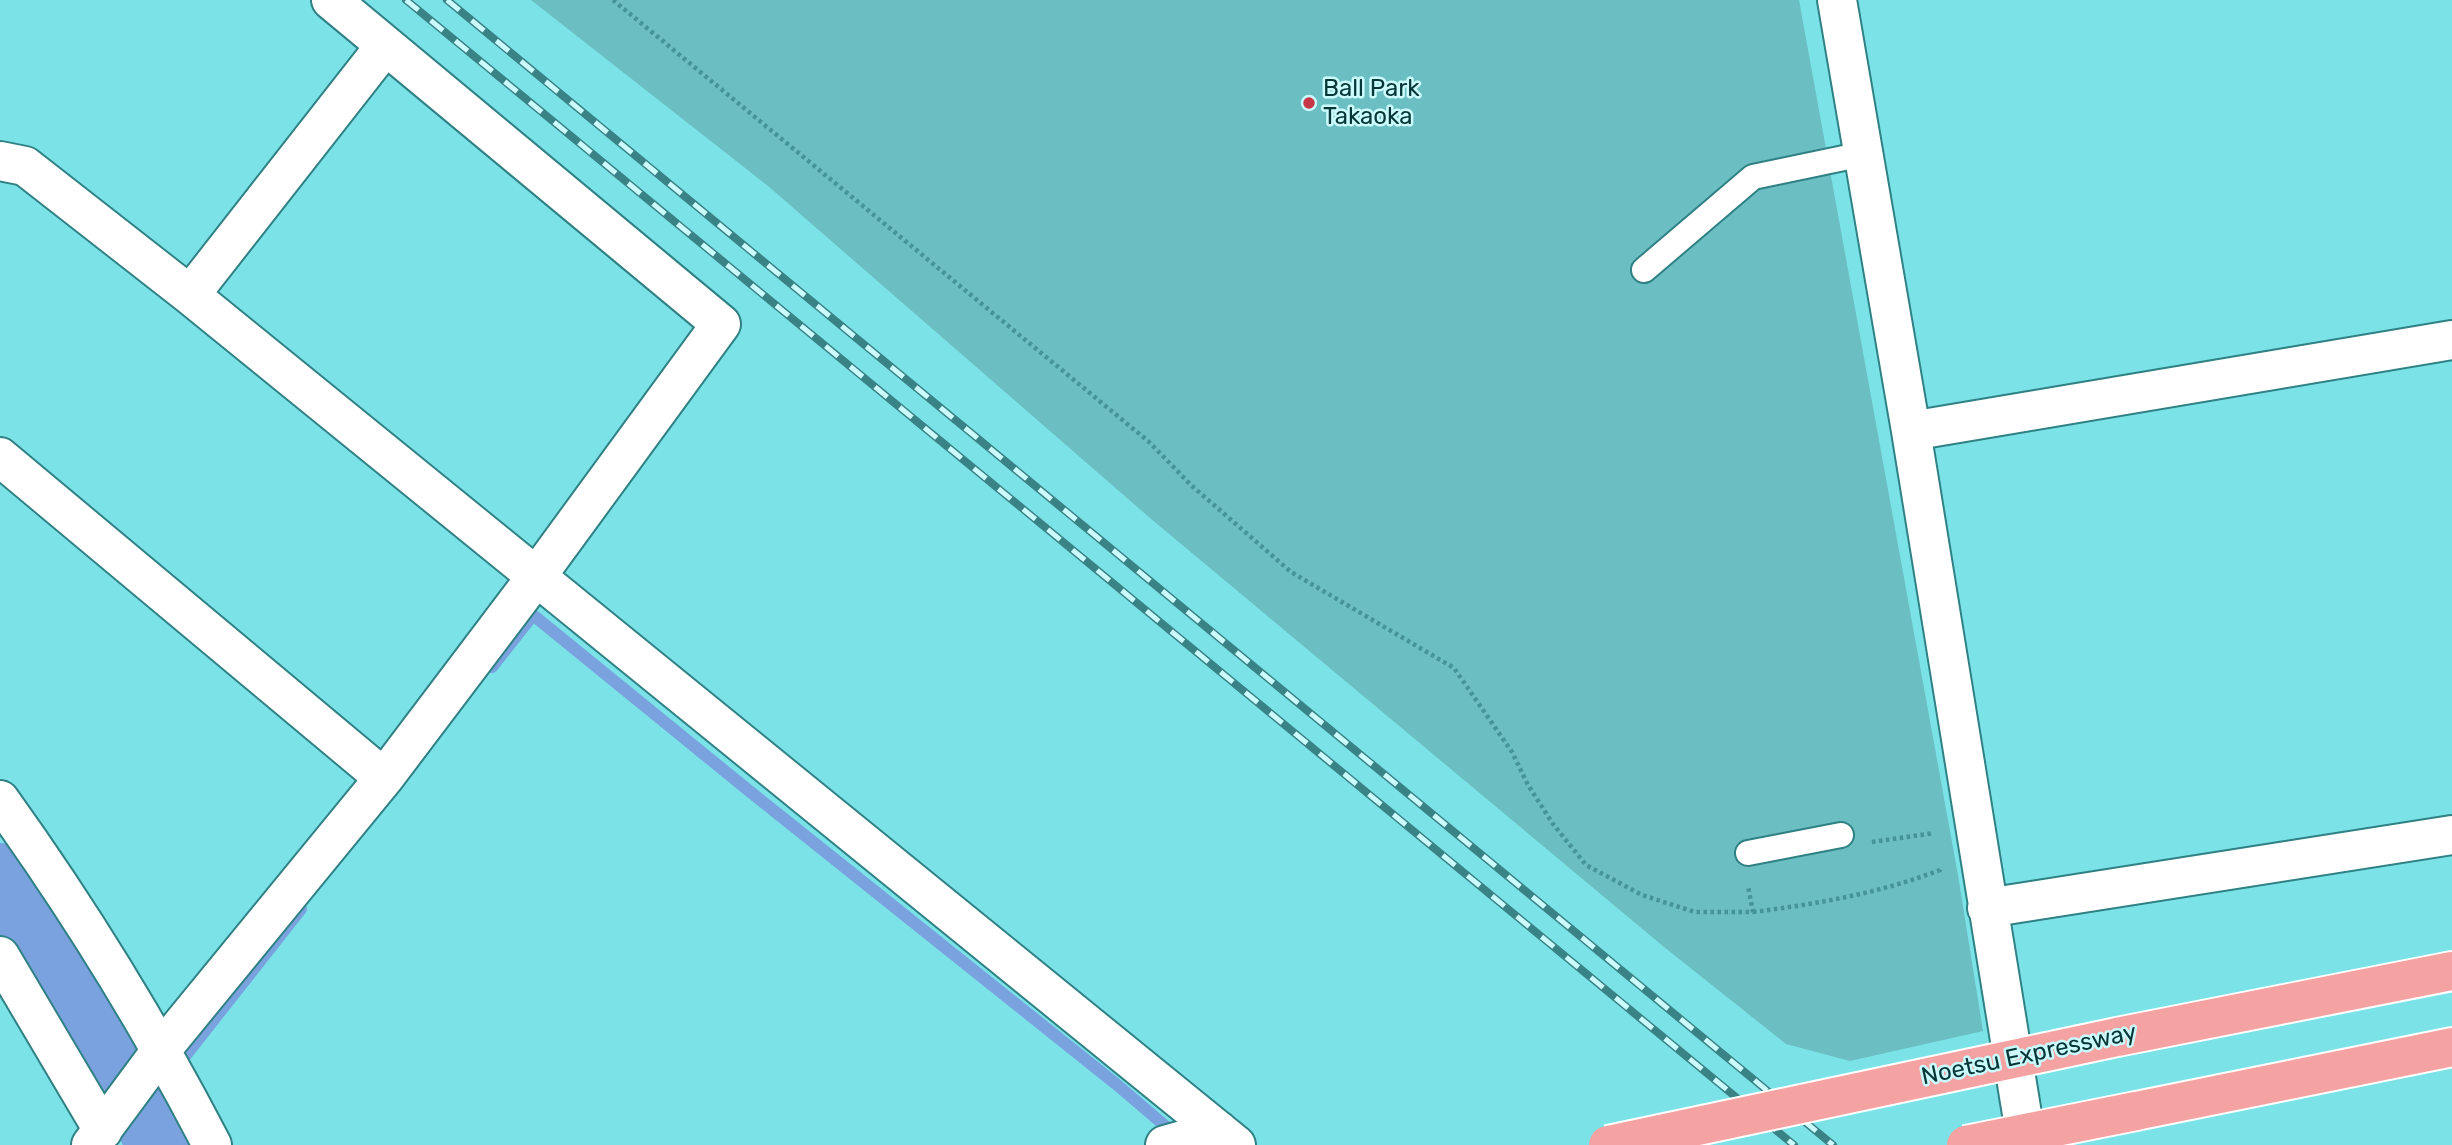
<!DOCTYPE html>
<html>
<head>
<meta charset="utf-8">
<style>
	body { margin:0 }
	canvas { display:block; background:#7be3e7 }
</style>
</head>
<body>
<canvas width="2452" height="1145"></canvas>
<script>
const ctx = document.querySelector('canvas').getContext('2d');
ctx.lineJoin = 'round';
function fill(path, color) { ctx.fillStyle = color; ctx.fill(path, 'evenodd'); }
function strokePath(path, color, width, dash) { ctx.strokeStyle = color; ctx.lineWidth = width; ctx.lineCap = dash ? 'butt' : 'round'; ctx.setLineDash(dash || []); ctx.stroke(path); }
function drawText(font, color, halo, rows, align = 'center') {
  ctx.font = font + ' Rubik,sans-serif'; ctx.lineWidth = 5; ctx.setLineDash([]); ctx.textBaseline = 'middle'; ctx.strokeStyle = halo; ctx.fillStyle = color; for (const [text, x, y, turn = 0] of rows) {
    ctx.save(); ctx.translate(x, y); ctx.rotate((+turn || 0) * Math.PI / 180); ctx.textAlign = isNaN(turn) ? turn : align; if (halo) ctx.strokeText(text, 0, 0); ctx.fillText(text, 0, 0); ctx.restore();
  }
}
fill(new Path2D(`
	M531 0H1799L1958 875 1983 1031 1850 1061 1786 1044 1664 947 1150 518 768 186Z`), '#6bbec1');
strokePath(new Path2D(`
	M492 667 533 615 748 790 1116 1084 1177 1136
	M145 1107 301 909`), '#7aa2de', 12);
strokePath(new Path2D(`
	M0 880 118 1050 164 1145`), '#7aa2de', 74);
const lane = new Path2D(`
	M1644 270 1753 177 1863 154
	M1748 853 1841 835`);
const street = new Path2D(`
	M1837 0 1911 431 2027 1145
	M0 161 25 166 190 295 1236 1145
	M190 295 385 46
	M1911 431 2452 340
	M0 457 384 778
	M0 800C79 910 150 1025 212 1145
	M1987 908 2452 835
	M0 956 103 1130
	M91 1145 162 1049 384 778 536 577 721 324 331 0
	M1165 1145 1218 1130`);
const highway = new Path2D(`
	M2117 1037 2452 971
	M2136 1111 2452 1047`);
strokePath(lane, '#2f8184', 28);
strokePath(street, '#2f8184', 42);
strokePath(highway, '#fff', 42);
strokePath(new Path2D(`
	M613 0 1148 441 1191 485 1291 572 1454 668 1512 752 1528 785 1553 824 1586 865 1642 895 1695 912H1753L1748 886
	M1872 842 1934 833
	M1753 912C1817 904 1880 893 1940 870V867`), '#459497', 4.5, [3.5, 3.5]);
strokePath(lane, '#fff', 24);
strokePath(street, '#fff', 38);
strokePath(highway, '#f5a2a3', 38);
const rail = new Path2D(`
	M406 0 1794 1145
	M447 0 1833 1145`);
strokePath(rail, '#398285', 8);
strokePath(rail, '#cbfbfc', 5, [16]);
const highwayBridge = new Path2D(`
	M1608 1145 2117 1037
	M1966 1145 2136 1111`);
strokePath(highwayBridge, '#fff', 42, []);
strokePath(highwayBridge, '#f5a2a3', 38);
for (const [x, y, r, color] of [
	[1309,103,7,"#c73748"]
]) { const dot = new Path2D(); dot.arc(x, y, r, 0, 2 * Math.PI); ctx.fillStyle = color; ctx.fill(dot); strokePath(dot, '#cbfbfc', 2.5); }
drawText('24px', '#063638', '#cbfbfc', [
	["Ball Park",1323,89],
	["Takaoka",1323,117]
], 'left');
drawText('24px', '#063638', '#cbfbfc', [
	["Noetsu Expressway",2029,1055,-12]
]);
</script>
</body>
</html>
